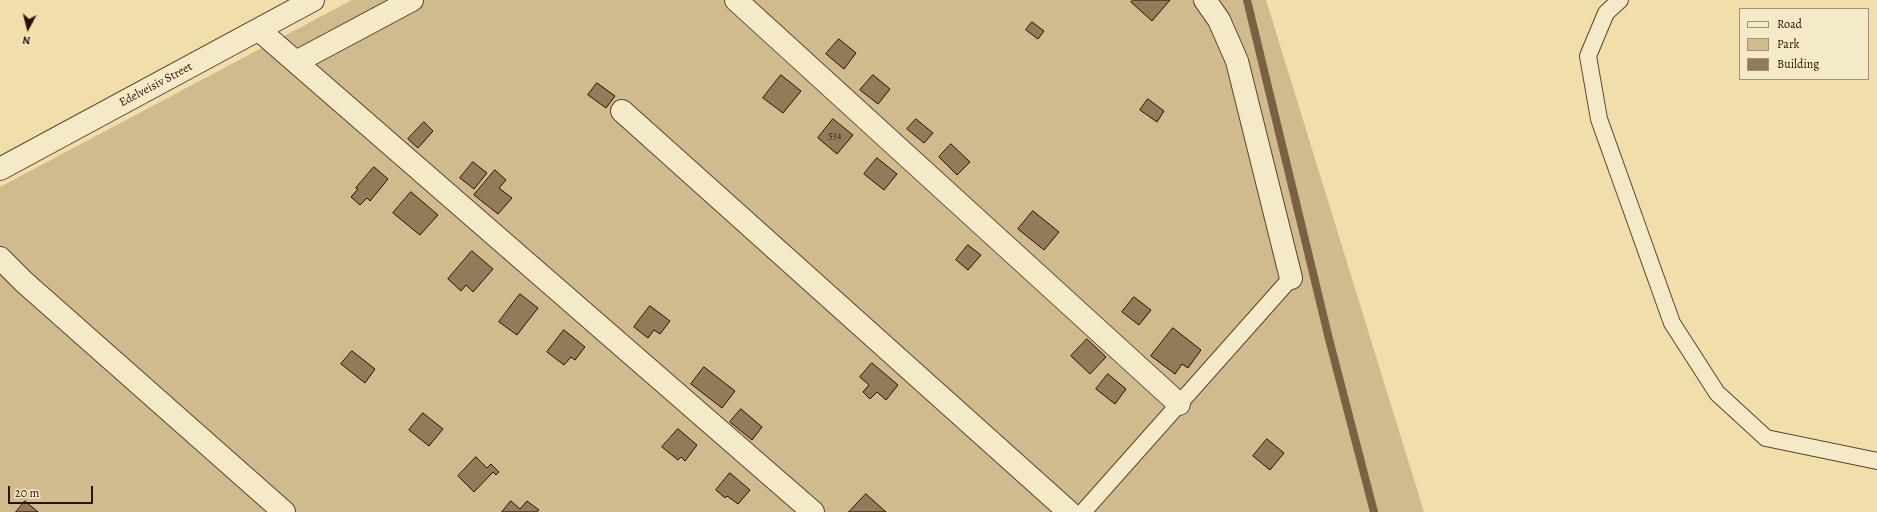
<!DOCTYPE html>
<html>
<head>
<meta charset="utf-8">
<style>
	body { margin:0 }
	#map { position:relative; width:1877px; height:512px; overflow:hidden; background:#f0deab; font-family:Alegreya,serif }
	canvas { display:block }
	.legend { position:absolute; left:1739px; top:8px; width:130px; height:72px; box-sizing:border-box; background:#f5eac8; border:1px solid #a49278; margin:0; padding:5px 7px; list-style:none; font-size:12px; color:#2b0f01 }
	.legend li { display:flex; align-items:center; gap:8px; height:20px }
	.legend b { width:20px; border:1px solid #a49278 }
	.north { position:absolute; left:8px; top:8px; width:40px; height:40px; -webkit-text-stroke:3px #f5eac8; paint-order:stroke; rotate:187deg; font-size:11px; font-weight:700; line-height:16px; text-align:center; color:#2b0f01 }
	.north::after { content:''; display:block; margin:auto; width:14px; height:18px; background:#2b0f01; clip-path:polygon(50% 0,100% 100%,50% 72%,0 100%) }
	.scale { position:absolute; left:8px; top:486px; width:85px; height:18px; box-sizing:border-box; border:2px solid #2b0f01; border-top:0; padding-left:5px; font-size:12px; line-height:14px; white-space:nowrap; color:#2b0f01; -webkit-text-stroke:3px #f5eac8; paint-order:stroke }
</style>
</head>
<body>
<div id="map">
<canvas width="1877" height="512"></canvas>
<ul class="legend">
<li><b style="height:5px;background:#f5eac8"></b>Road</li>
<li><b style="height:11px;background:#cfbb8e"></b>Park</li>
<li><b style="height:11px;background:#917b59"></b>Building</li>
</ul>
<div class="north">N</div>
<div class="scale">20 m</div>
</div>
<script>
const ctx = document.querySelector('canvas').getContext('2d');
ctx.lineJoin = 'round';
function fill(path, color) { ctx.fillStyle = color; ctx.fill(path, 'evenodd'); }
function strokePath(path, color, width, dash) { ctx.strokeStyle = color; ctx.lineWidth = width; ctx.lineCap = dash ? 'butt' : 'round'; ctx.setLineDash(dash || []); ctx.stroke(path); }
function drawText(font, color, halo, rows, align = 'center') {
  ctx.font = font + ' Alegreya,serif'; ctx.lineWidth = 3.5; ctx.setLineDash([]); ctx.textBaseline = 'middle'; ctx.strokeStyle = halo; ctx.fillStyle = color; for (const [text, x, y, turn = 0] of rows) {
    ctx.save(); ctx.translate(x, y); ctx.rotate((+turn || 0) * Math.PI / 180); ctx.textAlign = isNaN(turn) ? turn : align; if (halo) ctx.strokeText(text, 0, 0); ctx.fillText(text, 0, 0); ctx.restore();
  }
}
fill(new Path2D(`
	M352 0H1266L1424 512H0V187Z`), '#cfbb8e');
strokePath(new Path2D(`
	M1247 0 1329 339 1374 512`), '#796144', 8);
const building = new Path2D(`
	M1133 0H1170L1152 21 1131 2Z
	M1032 22 1044 31 1038 39 1026 30Z
	M839 39 856 53 844 69 826 54Z
	M781 75 801 91 783 113 763 98Z
	M873 75 890 89 878 104 860 90Z
	M597 83 615 96 606 108 588 95Z
	M1148 99 1164 111 1157 122 1140 110Z
	M833 119 853 135 837 154 818 138Z
	M916 119 933 133 924 143 907 129Z
	M424 122 433 131 418 148 408 139Z
	M951 144 970 162 957 175 939 157Z
	M877 158 897 174 884 190 864 174Z
	M473 162 487 173 474 189 460 178Z
	M374 167 388 179 370 201 367 198 360 205 351 197 358 189 356 188Z
	M495 170 506 180 499 188 512 198 498 214 474 195Z
	M411 192 438 215 420 235 393 213Z
	M1033 211 1059 232 1044 250 1018 229Z
	M968 245 981 255 968 270 956 260Z
	M472 251 493 269 473 292 466 285 461 291 448 279Z
	M520 294 538 308 517 335 499 322Z
	M1134 297 1151 310 1139 325 1122 312Z
	M650 306 670 321 660 334 654 330 648 338 634 327Z
	M1173 328 1201 350 1188 368 1182 364 1175 374 1151 356Z
	M564 330 585 347 575 360 571 357 564 365 547 352Z
	M1087 339 1106 357 1090 374 1071 356Z
	M352 351 375 369 365 383 341 364Z
	M872 363 898 385 886 400 877 392 870 399 863 392 869 385 860 377Z
	M704 367 735 391 722 408 691 384Z
	M1108 374 1126 389 1115 404 1096 389Z
	M741 409 762 427 752 440 730 422Z
	M423 413 443 429 429 446 409 430Z
	M678 429 697 445 685 461 681 457 678 460 662 447Z
	M1267 439 1284 453 1270 470 1253 456Z
	M476 457 487 468 491 464 499 472 496 475 493 472 474 492 458 476Z
	M730 473 750 490 738 504 727 496 725 498 716 490Z
	M866 494 886 512H849Z
	M25 501 38 512H16Z
	M511 501 520 509 527 501 539 510 537 512H502Z`);
fill(building, '#917b59');
strokePath(building, '#2b0f01', 1);
const lane = new Path2D(`
	M1620 0 1606 13 1588 56 1599 119 1672 323 1717 393 1766 438 1877 461
	M1083 512 1291 278`);
const street = new Path2D(`
	M736 0 1179 404
	M1205 0 1219 20 1237 61 1291 278
	M259 30 813 512
	M296 62 412 0
	M622 111 1069 512
	M0 169 313 0
	M0 258 24 282 284 512`);
strokePath(lane, '#5c432c', 18);
strokePath(street, '#5c432c', 24);
strokePath(lane, '#f5eac8', 16);
strokePath(street, '#f5eac8', 22);
drawText('10px', '#442a17', null, [
	["534",835,137]
]);
drawText('12px', '#2b0f01', '#f5eac8', [
	["Edelveisiv Street",156,85,-28]
]);
</script>
</body>
</html>
